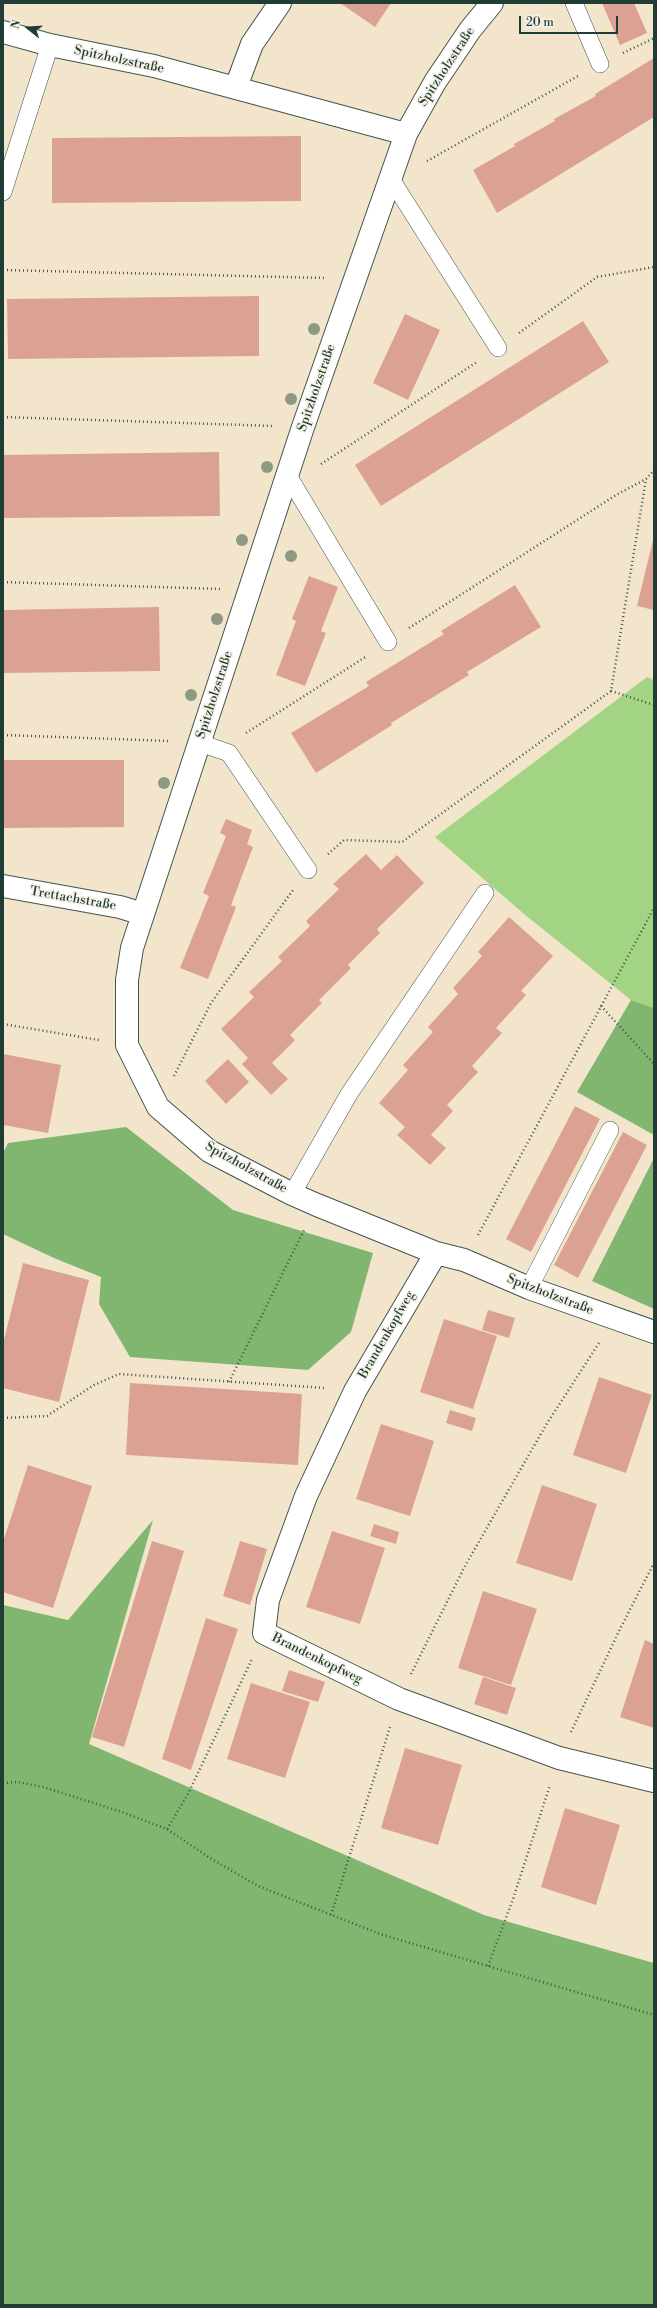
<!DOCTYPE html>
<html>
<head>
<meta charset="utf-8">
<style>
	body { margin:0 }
	#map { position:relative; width:657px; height:2308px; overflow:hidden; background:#f3e5cc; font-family:"Libre Bodoni",serif }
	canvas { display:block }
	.frame { position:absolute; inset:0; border:4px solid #1f3d34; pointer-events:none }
	.north { position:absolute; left:8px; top:8px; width:40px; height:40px; -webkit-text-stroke:3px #f7f3e8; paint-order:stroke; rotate:287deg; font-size:11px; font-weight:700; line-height:16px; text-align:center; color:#1f3d34 }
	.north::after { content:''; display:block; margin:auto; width:14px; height:18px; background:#1f3d34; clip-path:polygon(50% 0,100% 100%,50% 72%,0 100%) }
	.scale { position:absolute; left:519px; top:16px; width:99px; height:18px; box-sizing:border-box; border:2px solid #1f3d34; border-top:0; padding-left:5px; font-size:12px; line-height:14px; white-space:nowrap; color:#1f3d34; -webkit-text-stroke:3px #f7f3e8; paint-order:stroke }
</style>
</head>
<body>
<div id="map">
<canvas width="657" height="2308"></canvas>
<div class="frame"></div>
<div class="north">N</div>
<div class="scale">20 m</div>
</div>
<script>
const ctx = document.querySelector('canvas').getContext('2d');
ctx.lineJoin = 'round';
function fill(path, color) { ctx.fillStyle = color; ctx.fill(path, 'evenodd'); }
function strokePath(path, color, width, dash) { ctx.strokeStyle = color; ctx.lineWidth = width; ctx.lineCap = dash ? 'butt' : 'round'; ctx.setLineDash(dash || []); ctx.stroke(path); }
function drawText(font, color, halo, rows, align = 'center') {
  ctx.font = font + ' "Libre Bodoni",serif'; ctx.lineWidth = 3.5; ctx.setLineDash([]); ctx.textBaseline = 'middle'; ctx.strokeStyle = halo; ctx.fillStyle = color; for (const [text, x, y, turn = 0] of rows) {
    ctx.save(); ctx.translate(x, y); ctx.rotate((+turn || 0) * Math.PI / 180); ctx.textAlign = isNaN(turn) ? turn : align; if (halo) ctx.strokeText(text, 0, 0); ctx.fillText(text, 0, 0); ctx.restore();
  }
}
fill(new Path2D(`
	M647 677 654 680V1008L631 1000 524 914 435 837Z`), '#a2d483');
fill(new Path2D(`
	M631 1000 654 1008V1135L577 1092Z
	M126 1127 233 1210 373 1253 351 1332 308 1370 130 1357 99 1304 101 1277 54 1258 3 1234V1153L8 1143Z
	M654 1158V1309L592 1281Z
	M153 1520 89 1744 484 1915 654 1963V2305H3V1605L68 1620Z`), '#81b671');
fill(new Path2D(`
	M340 3H391L375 27Z
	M602 3H634L647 33 620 45Z
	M654 58V117L497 213 473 170 515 146 514 144 555 121 554 119 596 96 595 94Z
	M301 136V201L52 203V138Z
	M259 296V356L8 359 7 299Z
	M405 314 440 330 408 400 373 383Z
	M583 321 609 362 381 506 355 465Z
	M219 452 220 516 3 518V455Z
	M653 540H654V610L637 606Z
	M309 576 338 587 321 631 326 633 305 686 276 675 296 621 292 619Z
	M515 585 541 627 467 672 469 675 391 723 392 725 316 773 291 733 369 686 366 682 444 634 441 631Z
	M159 607 160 671 3 673V610Z
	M3 760H124V827L3 828Z
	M226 819 252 830 247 844 253 847 231 905 236 907 208 979 180 968 209 896 203 893 226 836 220 833Z
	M366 854 381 870 397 855 424 883 377 929 380 933 348 965 351 968 319 1000 322 1003 290 1035 295 1040 272 1063 288 1079 271 1095 242 1064 248 1058 221 1029 254 997 249 992 282 961 278 957 310 926 306 921 339 889 333 884Z
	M509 917 553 956 521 991 526 995 496 1028 502 1033 472 1066 478 1072 447 1105 453 1111 431 1135 446 1148 430 1165 397 1135 405 1127 379 1103 408 1070 403 1065 433 1032 428 1027 458 994 453 988 482 956 478 952Z
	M3 1054 61 1065 48 1133 3 1125Z
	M228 1059 249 1082 226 1104 205 1081Z
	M575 1106 600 1119 531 1252 506 1239Z
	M623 1132 647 1145 578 1278 554 1265Z
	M23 1263 89 1280 59 1402 3 1388V1344Z
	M488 1310 515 1318 509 1338 482 1330Z
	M444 1319 497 1336 473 1409 420 1392Z
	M599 1377 652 1395 626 1473 573 1455Z
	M130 1383 302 1394 298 1465 126 1455Z
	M450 1410 476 1418 472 1431 446 1423Z
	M381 1424 434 1441 410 1516 356 1499Z
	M28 1465 92 1486 53 1608 3 1592V1542Z
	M542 1485 597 1504 572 1581 516 1563Z
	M374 1524 399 1532 396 1544 370 1536Z
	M332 1531 385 1548 360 1624 306 1607Z
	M152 1541 184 1551 124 1747 92 1737Z
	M240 1541 267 1549 250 1605 223 1596Z
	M483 1591 537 1609 511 1685 458 1668Z
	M206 1618 238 1629 191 1770 162 1759Z
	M645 1640 654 1644V1728L620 1717Z
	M289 1670 325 1682 318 1702 282 1691Z
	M483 1677 516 1688 507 1715 474 1704Z
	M251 1683 310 1702 285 1778 227 1759Z
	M405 1748 462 1765 438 1845 381 1828Z
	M565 1808 620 1825 596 1905 541 1887Z`), '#dba294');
const service = new Path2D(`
	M574 3 600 64
	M391 179 498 348
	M3 192 50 45
	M287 474 388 642
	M200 743 229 753 308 870
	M292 1194 349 1094 485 893
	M529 1288 610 1130`);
const minor = new Path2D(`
	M492 3 470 30 435 82 406 134 303 427 132 948 127 980V1045L158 1107 209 1151 292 1194 317 1205 436 1253 464 1260 529 1288 654 1332
	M3 32 50 45 154 66 406 134
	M236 87 252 44 280 3
	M3 886 120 907 143 914
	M436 1253 355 1391 306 1496 268 1600 264 1633 399 1699 559 1758 654 1781`);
strokePath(service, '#3f564b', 18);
strokePath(minor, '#3f564b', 24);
strokePath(new Path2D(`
	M623 53 654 38
	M427 161 578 76
	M3 270 325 278
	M519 333 597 277 654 267
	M3 417 274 426
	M321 464 477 362
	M3 582 220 589
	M409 628 616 495 646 479 654 470
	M611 691 654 705
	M246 733 367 656
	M3 735 170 741
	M328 854 344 840 402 842 611 691 646 479
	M601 1006 654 1064
	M3 1024 99 1040
	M174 1076 211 1003 293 890
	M478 1235 654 908
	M229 1382 304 1230
	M3 1418 47 1416 94 1385 119 1374 325 1388
	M411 1674 465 1566 546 1425 599 1343
	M571 1732 620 1629 654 1563
	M3 1783 17 1782 43 1787 119 1811 167 1829 210 1858 258 1886 380 1934 654 2015
	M167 1829 188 1794 252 1659
	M331 1915 390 1727
	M488 1966 513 1899 550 1785`), '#3f564b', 2.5, [1, 3]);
strokePath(service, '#fff', 17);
strokePath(minor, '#fff', 22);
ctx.fillStyle = '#8d9981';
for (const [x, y] of [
	[314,329],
	[291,399],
	[267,467],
	[242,540],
	[291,556],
	[217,619],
	[191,695],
	[164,783]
]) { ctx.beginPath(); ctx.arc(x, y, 6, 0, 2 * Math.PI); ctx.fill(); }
drawText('13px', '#1f3d34', '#f7f3e8', [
	["Spitzholzstraße",119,60,12],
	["Spitzholzstraße",447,67,-57],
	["Spitzholzstraße",317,388,-71],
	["Spitzholzstraße",215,695,-72],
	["Trettachstraße",73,899,10],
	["Spitzholzstraße",246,1168,29],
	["Spitzholzstraße",550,1295,21],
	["Brandenkopfweg",387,1335,-60],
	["Brandenkopfweg",317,1659,26]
]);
</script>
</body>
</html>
